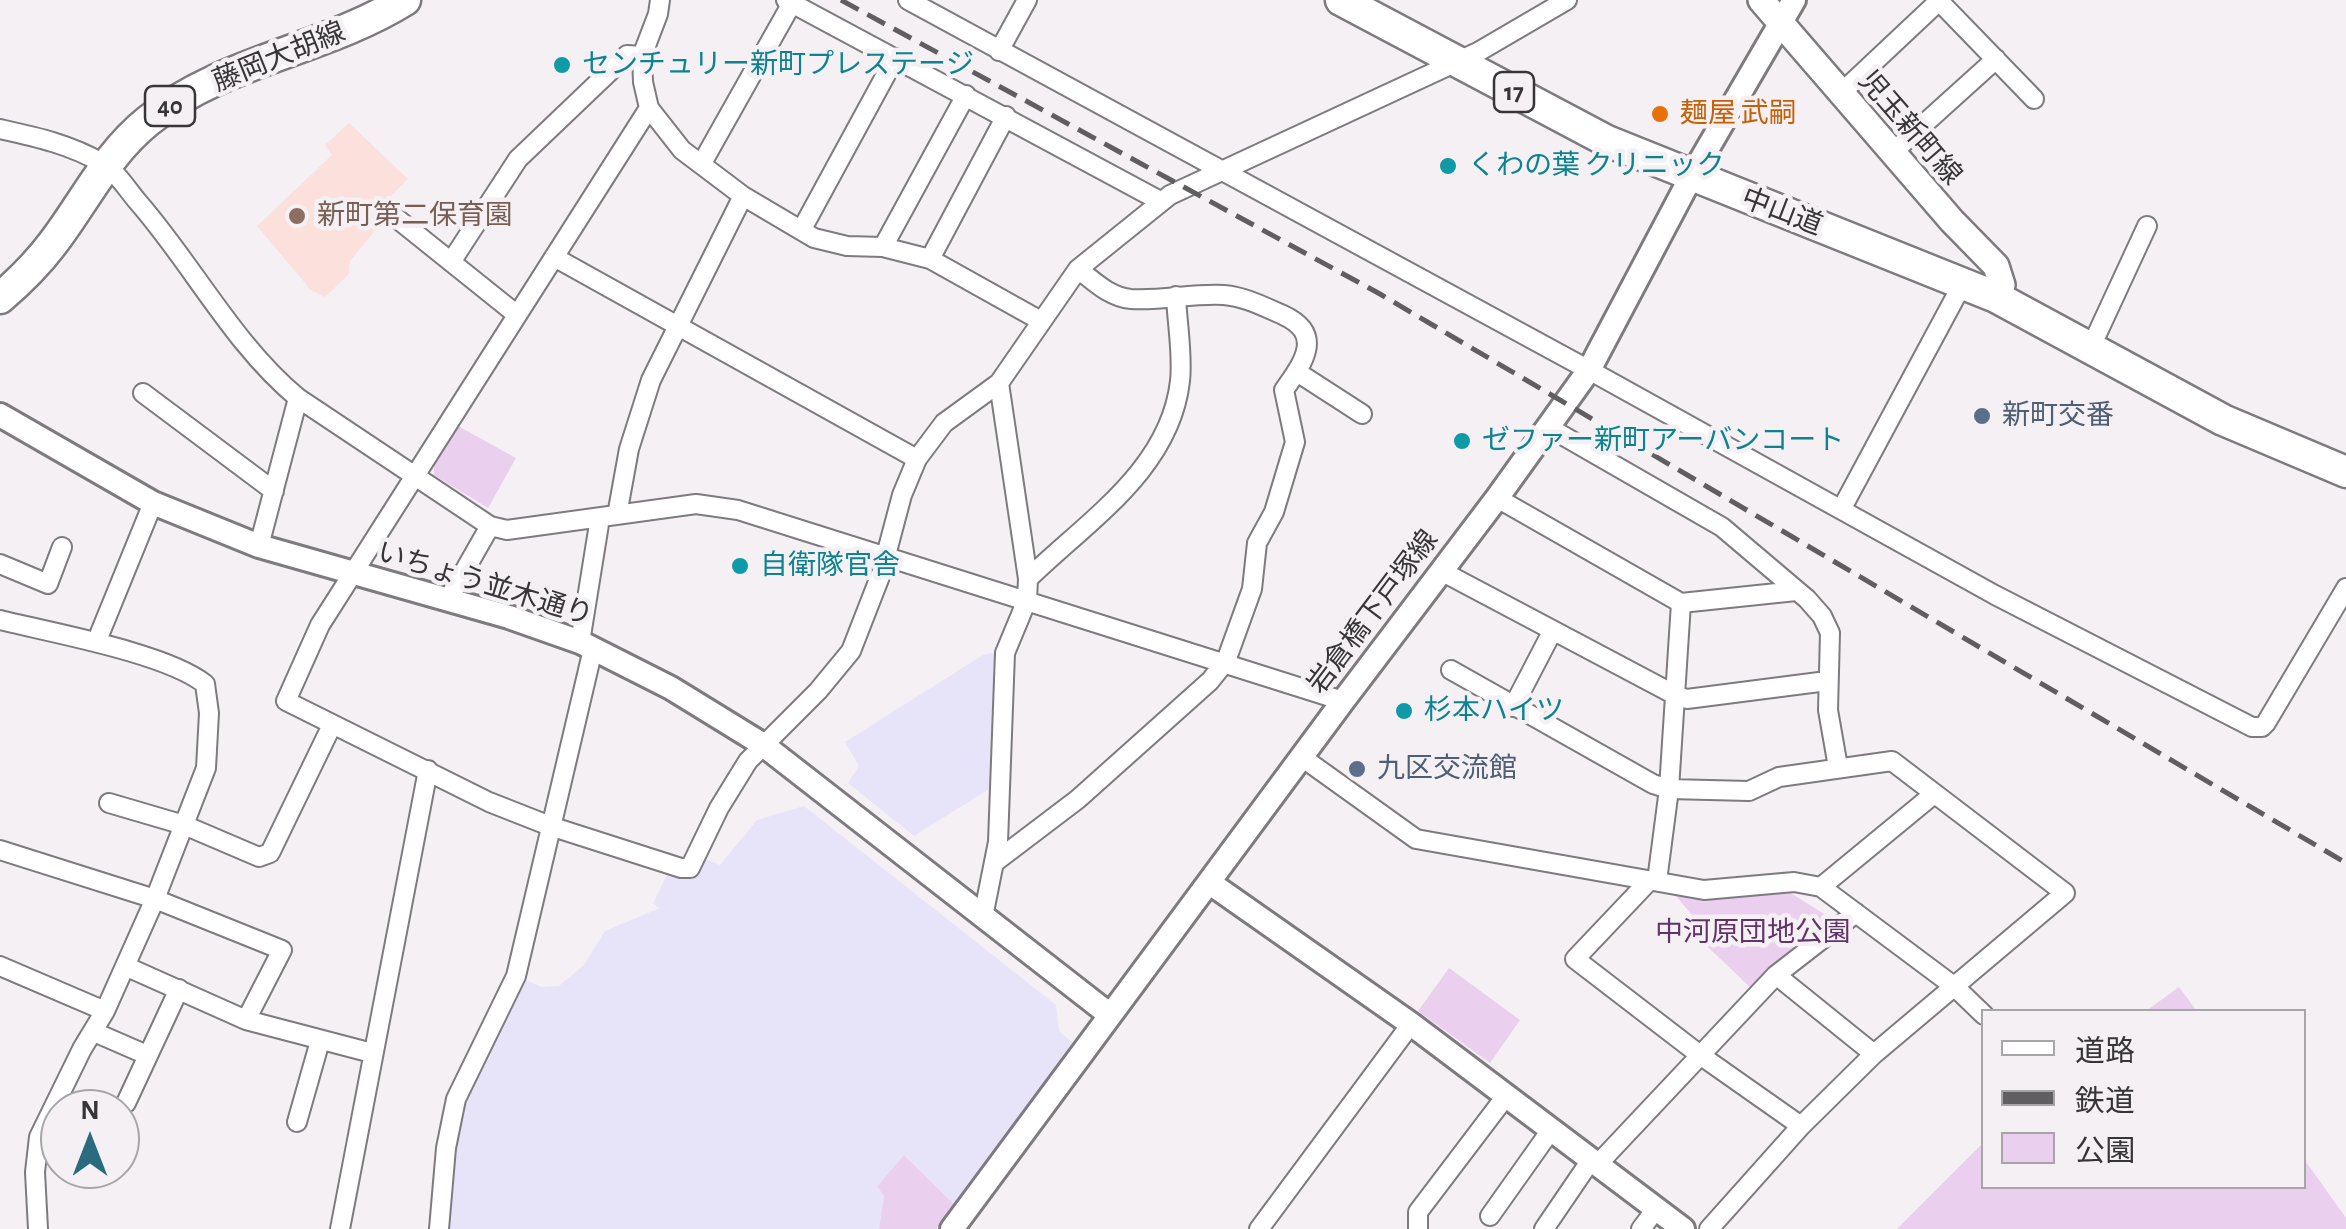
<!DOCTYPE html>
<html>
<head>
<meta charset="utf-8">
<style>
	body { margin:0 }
	#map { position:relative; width:2346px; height:1229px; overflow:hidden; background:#f4f0f4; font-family:"Alegreya Sans","Noto Sans JP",sans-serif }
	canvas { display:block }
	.legend { position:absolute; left:1981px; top:1009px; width:325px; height:180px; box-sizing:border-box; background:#f4f0f4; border:2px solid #a8a5a8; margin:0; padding:12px 18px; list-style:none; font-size:30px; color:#373537 }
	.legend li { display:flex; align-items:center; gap:20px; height:50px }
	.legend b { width:50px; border:2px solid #a8a5a8 }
	.north { position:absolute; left:40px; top:1089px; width:100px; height:100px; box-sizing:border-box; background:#f4f0f4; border:2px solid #a8a5a8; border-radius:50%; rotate:0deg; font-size:28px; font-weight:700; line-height:40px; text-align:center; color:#373537 }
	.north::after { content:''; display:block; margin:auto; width:35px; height:45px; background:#2b6b7f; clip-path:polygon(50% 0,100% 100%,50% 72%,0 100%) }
</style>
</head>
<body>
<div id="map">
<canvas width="2346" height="1229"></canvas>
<ul class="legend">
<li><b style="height:12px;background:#fff"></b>道路</li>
<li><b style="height:12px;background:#615e61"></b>鉄道</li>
<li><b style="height:28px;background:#ead0ee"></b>公園</li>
</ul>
<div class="north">N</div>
</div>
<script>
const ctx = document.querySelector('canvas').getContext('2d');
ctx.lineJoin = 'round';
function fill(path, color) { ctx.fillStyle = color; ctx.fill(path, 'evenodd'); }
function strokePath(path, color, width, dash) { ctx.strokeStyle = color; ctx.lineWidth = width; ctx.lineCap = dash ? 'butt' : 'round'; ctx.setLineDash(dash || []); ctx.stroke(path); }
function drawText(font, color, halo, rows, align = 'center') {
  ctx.font = font + ' "Alegreya Sans","Noto Sans JP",sans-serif'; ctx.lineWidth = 9; ctx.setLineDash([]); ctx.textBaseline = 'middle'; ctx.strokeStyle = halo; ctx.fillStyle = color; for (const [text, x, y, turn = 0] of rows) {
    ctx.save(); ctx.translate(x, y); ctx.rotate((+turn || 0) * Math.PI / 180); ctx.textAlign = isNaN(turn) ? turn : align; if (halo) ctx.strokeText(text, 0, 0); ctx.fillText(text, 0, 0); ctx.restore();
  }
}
fill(new Path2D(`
	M1001 651 997 784 914 836 848 783 859 766 845 742 983 655Z
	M804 806 1056 1005 1059 1031 1073 1043 954 1204 905 1156 884 1195 879 1229H449L455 1148 463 1100 518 977 542 987 559 986 584 965 605 931 660 908 653 904 669 870 695 878 705 859 720 865 757 820Z`), '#e7e4fa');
fill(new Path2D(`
	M349 123 408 179 385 202 392 210 350 261 349 274 325 297 311 290 257 226 332 155 325 145Z`), '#fbe0dc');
fill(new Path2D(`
	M458 426 516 458 488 508 434 475V465Z
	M1786 890 1827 916 1826 928 1753 990 1691 931 1693 916 1675 895 1677 892Z
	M1449 968 1520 1020 1490 1063 1418 1011Z
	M2179 987 2197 1011H2146Z
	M1983 1143 1984 1186H2304V1159L2346 1218V1229H1897Z
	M904 1155 954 1204 936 1229H879L884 1195 877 1187Z`), '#ead0ee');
const minor = new Path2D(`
	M660 0 658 14 642 56 643 82 649 108 682 150 743 196 814 238 847 246 883 247 930 259 1041 321
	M786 0 1160 201
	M908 0 1589 370 1995 595 2252 727H2262L2266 723 2346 588
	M999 51 1027 0
	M1840 94 1939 1 2034 99
	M649 108 320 625 286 701 489 802 550 826 681 868H690L719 808 748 761 818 691 851 651 881 574 902 495 917 459 944 423 999 383 1078 269 1170 195 1478 52 1567 0
	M0 129C36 137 69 144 102 163 116 171 127 189 138 202 193 265 233 344 298 398L490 526 507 530 696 504 738 510 1343 701
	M1893 152 1996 59
	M702 163 792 3
	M390 213 516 314
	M802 229 895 58
	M883 247 966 95
	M554 257 917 459
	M930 259 1006 116
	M451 262 518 159 627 55 642 56
	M2091 347 2147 226
	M1297 372 1362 414
	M143 393 274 491
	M1548 427 1722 527 1807 599 1822 616 1830 633 1828 710 1838 767
	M1497 498 1681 603 1796 591
	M1842 508 1963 283
	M617 515 629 449 651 380 743 196
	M259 546 298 398
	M0 564 48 584 62 547
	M1441 571 1677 696 1687 699 1827 681
	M1028 579C1086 522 1170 470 1180 381 1183 354 1177 323 1176 296
	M449 598 490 526
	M0 620C52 633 166 653 205 684L209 713 206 768 155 899 105 1011 82 1049 39 1137 35 1172 38 1229
	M100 633 153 503
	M580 642 600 518
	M1451 670 1653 784 1669 789 1749 791 1779 777 1892 761 2065 893 1874 1054 1801 1126 1709 1229
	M1513 707 1552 632
	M1303 758 1416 839 1704 890 1794 882 1821 887 1955 987 1984 1015
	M109 803 184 825 259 857 270 853 332 725
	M0 850 155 899 282 950 246 1020
	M995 862 1078 799 1210 681 1226 661 1252 589 1257 543 1274 512 1295 442 1284 390C1304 362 1324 334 1283 315 1264 307 1246 297 1224 295 1193 293 1162 301 1131 299 1109 297 1094 281 1078 269
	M1649 881 1575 959 1700 1055 1801 1126
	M1657 881 1669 789 1681 603
	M1821 887 1934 794
	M983 917 998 842 1005 653 1027 600 1028 579 999 383
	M0 966 105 1011
	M125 966 246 1020 372 1053
	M1776 975 1874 1054
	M94 1032 147 1055
	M126 1103 179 989
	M297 1122 320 1041
	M1597 1165 1776 975 1856 913
	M1490 1216 1551 1130
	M340 1229 428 770
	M439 1229 446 1148 456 1099 516 976 593 649
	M1259 1229 1411 1024
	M1418 1229V1212L1506 1096
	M1544 1229 1591 1160
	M1641 1229 1656 1209`);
const tertiary = new Path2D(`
	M0 415 153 503 259 546 509 617 580 642 671 688 762 744 1110 1015
	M1210 883 1411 1024 1683 1229
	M952 1229 1343 701 1497 498 1589 370 1691 177 1794 0`);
const secondary = new Path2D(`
	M1761 0 1952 221 1996 266 2002 285 1996 297`);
const primary = new Path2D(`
	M0 298C19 282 38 263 53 243 85 201 106 155 148 121 221 61 325 50 405 0`);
const trunk = new Path2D(`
	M1341 0 1607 141 1996 297 2223 420 2346 472`);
strokePath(minor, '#7e7a7f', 22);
strokePath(tertiary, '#7e7a7f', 28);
strokePath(secondary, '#7e7a7f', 30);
strokePath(primary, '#7e7a7f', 35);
strokePath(trunk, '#7e7a7f', 35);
strokePath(minor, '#fff', 18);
strokePath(tertiary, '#fff', 22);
strokePath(secondary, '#fff', 25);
strokePath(primary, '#fff', 30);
strokePath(trunk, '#fff', 30);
strokePath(new Path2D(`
	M841 0 1380 294 2346 863`), '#615e61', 5, [20, 10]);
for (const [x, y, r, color] of [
	[562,65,10,"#0f9aa8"],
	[1660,114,10,"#e8710a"],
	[1448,166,10,"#0f9aa8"],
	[297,216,10,"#8d6e63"],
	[1982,416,10,"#5c6f8a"],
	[1462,441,10,"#0f9aa8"],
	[740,566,10,"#0f9aa8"],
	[1404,711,10,"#0f9aa8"],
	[1357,769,10,"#5c6f8a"]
]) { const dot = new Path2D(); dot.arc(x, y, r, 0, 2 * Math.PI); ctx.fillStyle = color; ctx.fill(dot); strokePath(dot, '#f4f0f4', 4); }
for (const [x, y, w] of [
	[1514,92,40],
	[170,106,50]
]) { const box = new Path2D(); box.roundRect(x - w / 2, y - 20, w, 40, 8); ctx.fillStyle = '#f4f0f4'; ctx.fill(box); strokePath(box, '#373537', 2.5); }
drawText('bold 25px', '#373537', null, [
	["17",1514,92],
	["40",170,106]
]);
drawText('28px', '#373537', '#f4f0f4', [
	["藤岡大胡線",279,57,-22],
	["児玉新町線",1910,128,49],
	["中山道",1782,212,21],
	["いちょう並木通り",485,584,17],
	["岩倉橋下戸塚線",1373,612,-53]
]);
drawText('28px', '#0d838f', '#f4f0f4', [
	["センチュリー新町プレステージ",582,65],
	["くわの葉 クリニック",1468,166],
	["ゼファー新町アーバンコート",1482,441],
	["自衛隊官舎",760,566],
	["杉本ハイツ",1424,711]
], 'left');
drawText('28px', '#c56008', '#f4f0f4', [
	["麺屋 武嗣",1680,114]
], 'left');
drawText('28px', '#785e54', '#f4f0f4', [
	["新町第二保育園",317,216]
], 'left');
drawText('28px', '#4e5e75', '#f4f0f4', [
	["新町交番",2002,416],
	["九区交流館",1377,769]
], 'left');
drawText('28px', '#623369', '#f4f0f4', [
	["中河原団地公園",1753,933]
]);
</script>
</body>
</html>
